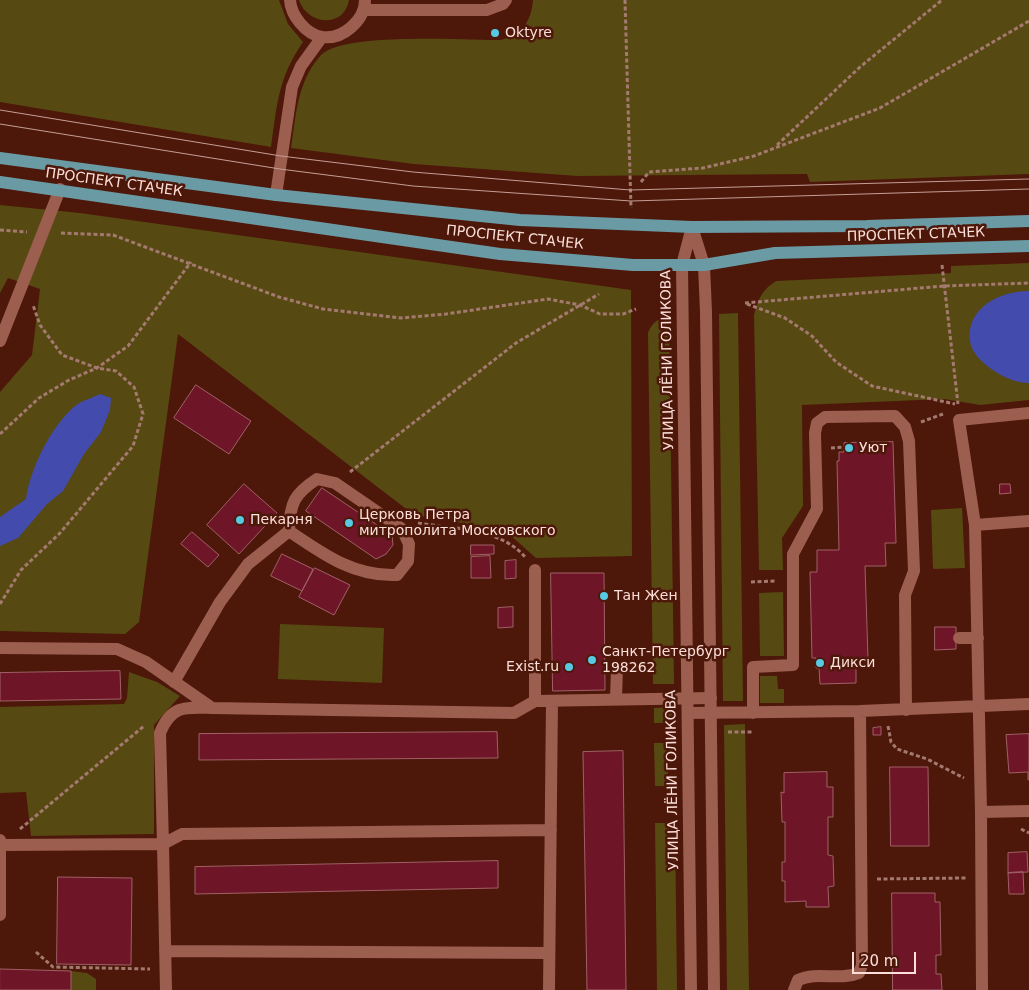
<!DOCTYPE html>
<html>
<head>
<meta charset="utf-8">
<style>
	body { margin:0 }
	#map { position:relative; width:1029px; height:990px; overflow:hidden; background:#4d170a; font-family:"DejaVu Sans",sans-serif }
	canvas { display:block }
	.scale { position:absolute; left:852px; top:952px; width:64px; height:22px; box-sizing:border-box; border:2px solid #fcdfd8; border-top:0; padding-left:6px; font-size:15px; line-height:18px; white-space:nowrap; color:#fcdfd8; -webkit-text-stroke:4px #4d170a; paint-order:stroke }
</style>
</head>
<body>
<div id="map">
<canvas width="1029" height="990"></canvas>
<div class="scale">20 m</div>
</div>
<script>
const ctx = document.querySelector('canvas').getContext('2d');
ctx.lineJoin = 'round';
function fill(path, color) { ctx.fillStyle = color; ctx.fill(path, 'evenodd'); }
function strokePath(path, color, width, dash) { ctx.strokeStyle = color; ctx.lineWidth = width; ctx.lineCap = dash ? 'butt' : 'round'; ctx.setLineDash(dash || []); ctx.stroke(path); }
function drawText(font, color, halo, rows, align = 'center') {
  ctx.font = font + ' "DejaVu Sans",sans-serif'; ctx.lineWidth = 5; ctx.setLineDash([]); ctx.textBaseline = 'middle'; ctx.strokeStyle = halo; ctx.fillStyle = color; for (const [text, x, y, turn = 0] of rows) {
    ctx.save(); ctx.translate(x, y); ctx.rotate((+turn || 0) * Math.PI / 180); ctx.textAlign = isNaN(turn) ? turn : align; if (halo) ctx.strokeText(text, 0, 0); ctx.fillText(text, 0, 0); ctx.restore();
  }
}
fill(new Path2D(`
	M0 0H279L288 24 303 42C278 78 277 105 271 147L0 102Z
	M299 0H349C344 29 307 25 299 0Z
	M533 0H1029V174L810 182 807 174 577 176 414 164 291 148C296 116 297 81 321 55 343 32 466 40 501 40 523 33 531 22 533 0Z
	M0 205 80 213 631 290 632 556 536 558 510 535 492 528 414 515 178 334 139 622 125 634 0 631V392L32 355 40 289 8 278 0 293Z
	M1029 263V400L980 405 944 399 802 405 803 506 782 538 783 570H759L754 315C758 299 762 290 776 281L951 273V266Z
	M738 313 743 701H723L719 314Z
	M669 316 674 684H653L648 333C652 322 658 319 669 316Z
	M962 508 965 568 933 569 931 510Z
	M783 592 784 656H760L759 593Z
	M280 624 384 628 382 683 278 679Z
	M129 672 157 682 180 696 154 725V834L31 836 26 792 0 793V707L124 704 127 698Z
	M760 676H777L778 689H784V703H760Z
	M674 707V723H654V708Z
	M745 724 749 990H727L724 725Z
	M654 743H667L668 786H655Z
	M655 823H675L677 990H657Z
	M71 971 87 973 96 979V990H71Z`), '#574912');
fill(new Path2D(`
	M1029 291V383C1010 384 972 362 970 341 966 307 1001 291 1029 291Z
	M100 394 111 398 110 410 101 432 84 454 63 491 47 504 18 538 0 546V517L26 499C30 469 51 426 75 406 81 401 92 398 100 394Z`), '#434cac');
const building = new Path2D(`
	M196 385 251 421 229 454 174 418Z
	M893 442 896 543H885L886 566H865L868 658 856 659V683L820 684 819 668H816V658H812L810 572H817V550H839L837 461H839V452H844V443Z
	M244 484 277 513 239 554 207 525Z
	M1000 484H1010L1011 493 1000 494Z
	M322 488 392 535 393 545 386 554 376 559 306 511Z
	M192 532 219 555 208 567 181 544Z
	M471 545H494V554L471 555Z
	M282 554 313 569 302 591 271 576Z
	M490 556 491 578H471V557Z
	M516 560V578L505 579V561Z
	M315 568 350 585 334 615 299 597Z
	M551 573H604L605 690 553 691Z
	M513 607V627L498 628V608Z
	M935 627H956V649L935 650Z
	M120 671 121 699 0 701V673Z
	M881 727V735H873V728Z
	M497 732 498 758 199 760V734Z
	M1029 734V780H1028V772L1009 773 1006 735Z
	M623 751 626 990H587L583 752Z
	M890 767H928L929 846H891Z
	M827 772V787H833V817H828V855L833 856 834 886 828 887 829 907H806V901L785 902V881H782V862H785V822H782L781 792 784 793V773Z
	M1027 852 1028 872 1008 873V853Z
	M498 861V888L195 894V867Z
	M1023 872 1024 894H1009L1008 873Z
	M58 877 132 878 131 965 57 964Z
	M892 893H935V902H940L941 955H936V974H941L942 990H893Z
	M0 969 71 971V990H0Z`);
fill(building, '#6e1628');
strokePath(building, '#a16066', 1);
strokePath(new Path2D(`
	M625 0 631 208
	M777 145 860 67 942 0
	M641 182 649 172 703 168 754 156 880 108 1029 21
	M0 230 27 232
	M61 233 113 235 279 297 323 309 401 318 446 314 548 299 580 305 600 314H623L636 309
	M942 265 958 404
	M745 303 944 286 1029 283
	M747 304 785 318 812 336 836 362 872 386 955 404
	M921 422 943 414
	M0 434 39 398 69 380 97 368 128 346 191 262
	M831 448 844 447
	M350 472 516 343 599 294
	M418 523C454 529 501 528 526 558
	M751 582 777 581
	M0 604 21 570 60 533 133 446 143 414 134 387 116 371 97 368 62 355 40 325 33 305
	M888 726 891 742 897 749 927 759 964 778
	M728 732H754
	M20 829 144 726
	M1021 829 1029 833
	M877 879 966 878
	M36 952 53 967 150 969`), '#a47a70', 3, [4, 2.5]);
strokePath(new Path2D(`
	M290 0C291 15 305 34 322 37 343 40 365 20 365 0
	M365 10H487L503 4 506 0
	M276 195 292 87 301 66 322 37
	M0 341 60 189
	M975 525 1029 521
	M959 638H978
	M0 648 117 649 146 662 212 708 514 713 535 701 711 698
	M174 682 220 602 248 564 289 531C290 503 294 494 317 479L335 483 402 529 409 544 408 561 397 575C354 577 323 554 289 531
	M616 699 617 668
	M535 701V570
	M688 713 860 711 1029 704
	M753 713V667L793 665V554L817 509 815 433 817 423 825 417 895 416 905 427 909 441 914 571 905 595 906 710
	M981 812 1029 811
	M0 840V845L163 844 160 733C171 705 185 707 212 708
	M0 915V845
	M165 951 549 953
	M166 990 163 844 182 834 551 830
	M549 990 552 701
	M794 990 798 980C817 971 840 981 859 973L862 965 860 711
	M982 990 981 812 975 525 959 420 1029 413`), '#9c5e4f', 12);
strokePath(new Path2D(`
	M692 227 704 265 706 312 714 990
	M691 990 682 265 692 227`), '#9c5e4f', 12);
strokePath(new Path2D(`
	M0 158 276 195 520 220 692 227 867 226 1029 221
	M0 182 500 254 633 265H704L775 253 1029 246`), '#6a9aa4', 12);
strokePath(new Path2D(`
	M0 110 281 156 413 172 630 190 1029 179
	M0 124 280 169 413 186 631 201 1029 189`), '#c49f96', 1);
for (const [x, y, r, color] of [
	[495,33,5,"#57c9e2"],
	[849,448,5,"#57c9e2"],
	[240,520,5,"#57c9e2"],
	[349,523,5,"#57c9e2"],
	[604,596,5,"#57c9e2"],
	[592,660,5,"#57c9e2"],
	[820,663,5,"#57c9e2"],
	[569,667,5,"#57c9e2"]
]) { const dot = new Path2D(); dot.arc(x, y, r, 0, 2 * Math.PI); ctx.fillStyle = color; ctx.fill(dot); strokePath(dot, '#4d170a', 2); }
drawText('14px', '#fcdfd8', '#4d170a', [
	["Oktyre",505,33],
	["Уют",859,448],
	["Церковь Петра",359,515],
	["митрополита Московского",359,531],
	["Пекарня",250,520],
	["Тан Жен",614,596],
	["Санкт-Петербург",602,652],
	["198262",602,668],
	["Дикси",830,663],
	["Exist.ru",559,667,"right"]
], 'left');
drawText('14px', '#fcdfd8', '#4d170a', [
	["ПРОСПЕКТ СТАЧЕК",114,183,8],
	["ПРОСПЕКТ СТАЧЕК",916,235,-2],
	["ПРОСПЕКТ СТАЧЕК",515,238,6],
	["УЛИЦА ЛЁНИ ГОЛИКОВА",668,360,-91],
	["УЛИЦА ЛЁНИ ГОЛИКОВА",673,780,-91]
]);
</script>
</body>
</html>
